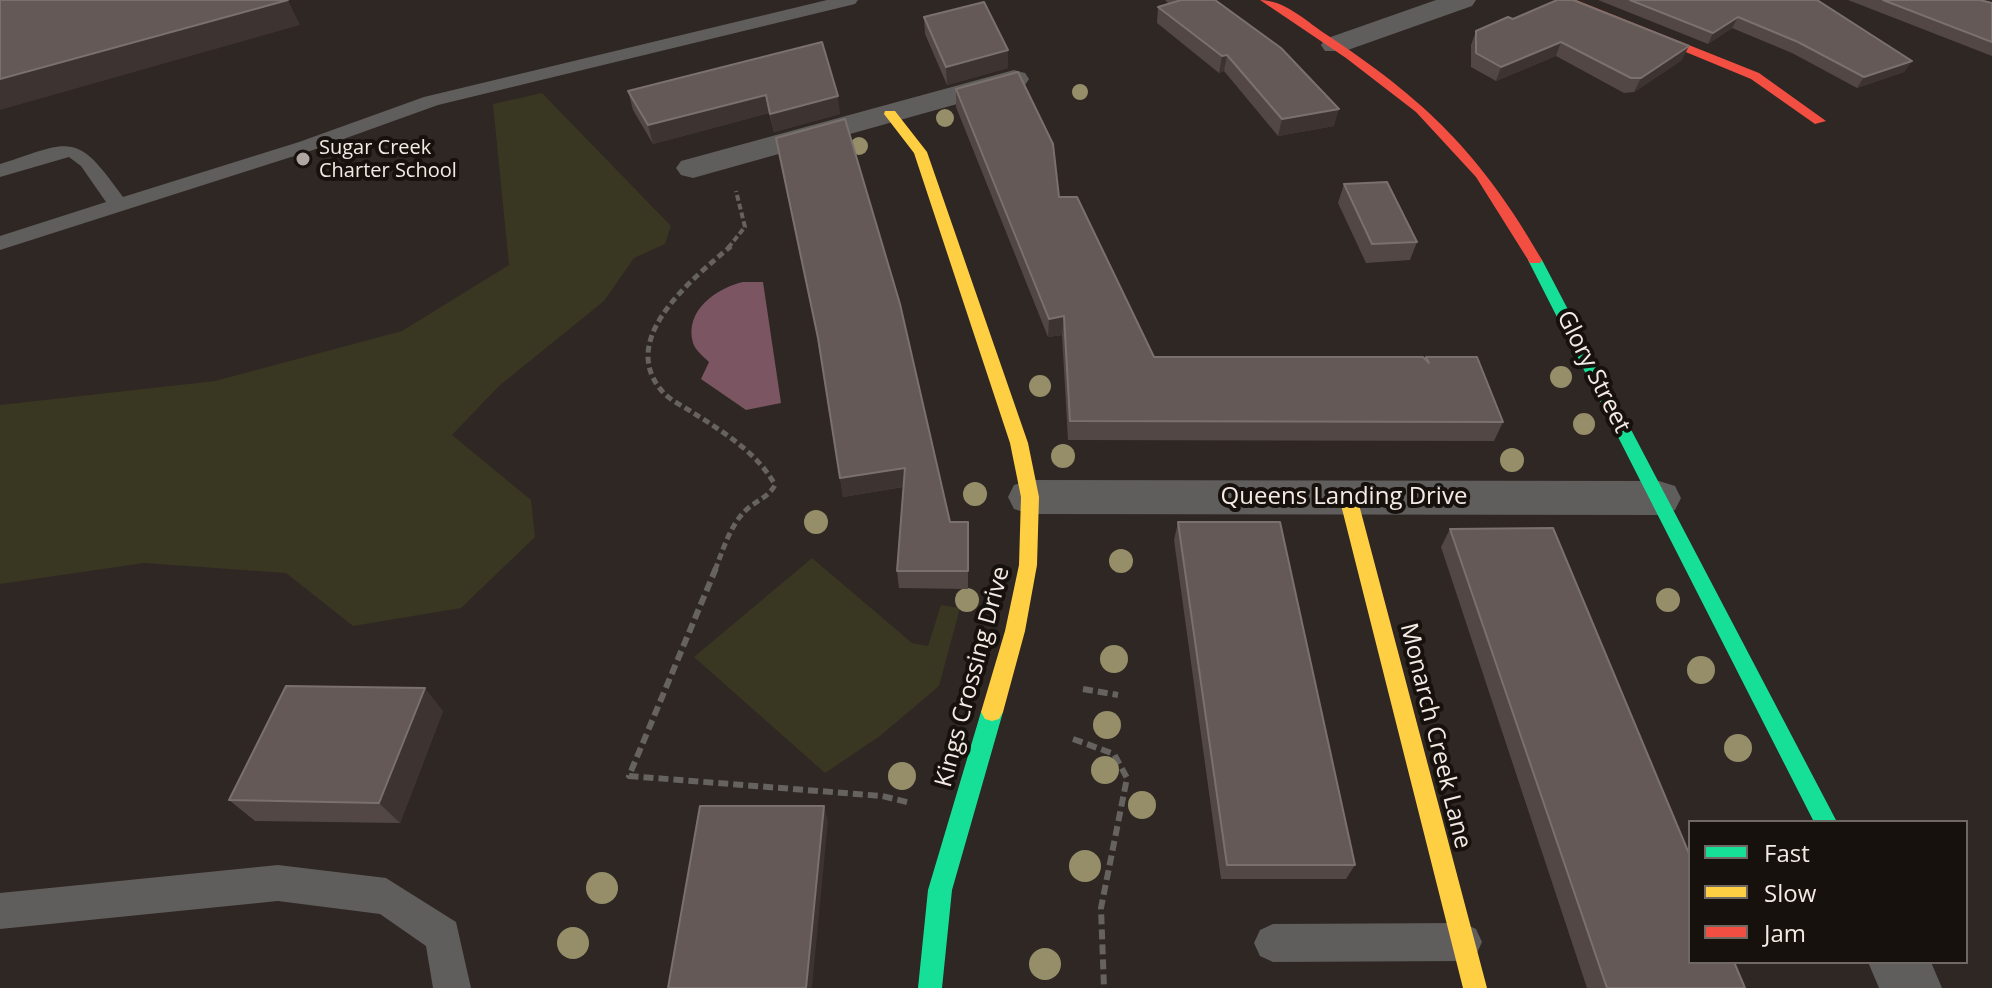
<!DOCTYPE html>
<html>
<head>
<meta charset="utf-8">
<style>
	body { margin:0 }
	#map { position:relative; width:1992px; height:988px; overflow:hidden; background:#2f2723; font-family:"Open Sans",sans-serif }
	canvas { display:block }
	.legend { position:absolute; left:1688px; top:820px; width:280px; height:144px; box-sizing:border-box; background:#17110d; border:2px solid #6f6863; margin:0; padding:10px 14px; list-style:none; font-size:24px; color:#f4eae5 }
	.legend li { display:flex; align-items:center; gap:16px; height:40px }
	.legend b { width:40px; border:2px solid #6f6863 }
</style>
</head>
<body>
<div id="map">
<canvas width="1992" height="988"></canvas>
<ul class="legend">
<li><b style="height:10px;background:#16e098"></b>Fast</li>
<li><b style="height:10px;background:#ffcf43"></b>Slow</li>
<li><b style="height:10px;background:#f24e42"></b>Jam</li>
</ul>
</div>
<script>
const ctx = document.querySelector('canvas').getContext('2d');
ctx.lineJoin = 'round';
function fill(path, color) { ctx.fillStyle = color; ctx.fill(path, 'evenodd'); }
function strokePath(path, color, width, dash) { ctx.strokeStyle = color; ctx.lineWidth = width; ctx.lineCap = dash ? 'butt' : 'round'; ctx.setLineDash(dash || []); ctx.stroke(path); }
function drawText(font, color, halo, rows, align = 'center') {
  ctx.font = font + ' "Open Sans",sans-serif'; ctx.lineWidth = 8; ctx.setLineDash([]); ctx.textBaseline = 'middle'; ctx.strokeStyle = halo; ctx.fillStyle = color; for (const [text, x, y, turn = 0] of rows) {
    ctx.save(); ctx.translate(x, y); ctx.rotate((+turn || 0) * Math.PI / 180); ctx.textAlign = isNaN(turn) ? turn : align; if (halo) ctx.strokeText(text, 0, 0); ctx.fillText(text, 0, 0); ctx.restore();
  }
}
fill(new Path2D(`
	M542 93 671 226 665 244 634 258 604 301 499 386 452 435 531 500 535 537 461 608 353 626 286 573 144 563 0 584V405L215 381 402 331 509 265 493 104Z
	M812 558 912 643 928 646 941 605 960 608 939 686 880 736 825 773 694 657Z`), '#393622');
fill(new Path2D(`
	M743 282H763L781 403 746 410 701 379 709 362C704 357 695 350 693 343 684 310 717 288 743 282Z`), '#7b5662');
strokePath(new Path2D(`
	M728 248 745 227 736 191`), '#65625f', 4, [6, 3]);
strokePath(new Path2D(`
	M715 570C723 550 730 526 745 511 755 501 768 498 775 485 757 452 723 432 692 412 683 406 669 400 662 391 616 338 695 277 731 246`), '#65625f', 5, [7, 4]);
strokePath(new Path2D(`
	M716 568 629 776 882 796 911 803
	M1083 689 1118 695
	M1073 739 1114 754 1127 778 1101 908 1104 988`), '#65625f', 6, [10, 5]);
fill(new Path2D(`
	M827 0H858L855 4 438 105 313 150 0 250V236L106 202 81 166 69 157 0 177V164C73 140 76 131 123 197L299 142 424 97Z
	M278 865 386 878 456 922 471 988H433L426 946 380 914 278 901 0 929V893Z
	M1463 923 1476 929 1482 942 1476 955 1463 961 1273 962 1260 956 1254 943 1260 930 1273 924Z`), '#605e5c');
fill(new Path2D(`
	M1436 0H1476L1472 6 1345 51H1325L1321 45 1325 39Z
	M1014 70 1025 73 1029 79 1025 85 693 178 681 175 676 168 681 161Z
	M1030 480 1659 481 1675 486 1681 498 1675 510 1659 515 1030 514 1014 509 1008 497 1014 485Z
	M1868 962H1931L1942 988H1879Z`), '#605e5c');
fill(new Path2D(`
	M1535 255 1542 260 1837 822H1814L1528 260Z
	M992 703 999 705 1003 712 952 890 942 988H918L928 890 981 712 985 705Z`), '#16e098');
fill(new Path2D(`
	M885 111H895L927 152 1028 443 1039 497 1037 565 1025 631 1003 712 999 719 992 721 985 719 981 712 1005 631 1019 565 1021 497 1010 443 914 153 884 114Z
	M1348 490 1354 492 1357 497 1487 988H1463L1339 497 1342 492Z`), '#ffcf43');
fill(new Path2D(`
	M1260 0C1284 0 1305 20 1324 33 1426 100 1481 154 1542 260L1540 263H1530L1476 177 1416 112 1346 58Z
	M1560 0H1576L1759 73 1826 121 1815 124 1751 79Z`), '#f24e42');
ctx.fillStyle = '#958e69';
for (const [x, y, r] of [
	[1080,92,8],
	[945,118,9],
	[859,146,9],
	[1561,377,11],
	[1040,386,11],
	[1584,424,11],
	[1063,456,12],
	[1512,460,12],
	[975,494,12],
	[816,522,12],
	[1121,561,12],
	[967,600,12],
	[1668,600,12],
	[1114,659,14],
	[1701,670,14],
	[1107,725,14],
	[1738,748,14],
	[1105,770,14],
	[902,776,14],
	[1142,805,14],
	[1085,866,16],
	[602,888,16],
	[573,943,16],
	[1045,964,16]
]) { ctx.beginPath(); ctx.arc(x, y, r, 0, 2 * Math.PI); ctx.fill(); }
fill(new Path2D(`
	M1165 0H1215L1334 126 1278 136 1224 71 1219 73 1157 23 1158 7 1169 4Z
	M1598 0H1817L1912 61 1904 72 1857 88 1792 53 1732 28 1708 44Z
	M1848 0H1980L1992 3V56Z
	M924 17 1008 68 947 85 925 34Z
	M1513 19 1682 60 1634 92 1624 93 1556 56 1496 81 1471 67V45L1476 31Z
	M822 42 840 114 774 132 769 113 653 144 633 110 628 91Z
	M956 89 1059 197 1154 357 1426 359V357L1503 422 1494 441 1068 440 1062 335 1048 337 956 107Z
	M776 138 950 522H968V589L899 588 897 571 903 487 843 497 821 353Z
	M1344 184 1417 242 1410 260 1366 263 1338 203Z
	M1178 522 1355 865 1346 879H1221L1174 540Z
	M1450 529 1745 988H1587L1441 547Z
	M443 711 400 823 255 821 229 800Z`), '#524745');
fill(new Path2D(`
	M288 0 300 25 0 110V79Z
	M1738 17 1732 28 1708 44 1713 33Z
	M1561 42 1556 56 1496 81 1501 67Z
	M1689 46 1682 60 1634 92 1641 78Z
	M1008 50V68L947 85 946 67Z
	M1227 55 1224 71 1219 73 1222 56Z
	M1912 61 1904 72 1857 88 1864 77Z
	M766 95 769 113 653 144 648 125Z
	M838 96 840 114 774 132 770 114Z
	M1339 109 1334 126 1278 136 1282 119Z
	M1064 316 1062 335 1048 337 1049 319Z
	M905 468 907 486 843 497 840 478Z
	M425 688 443 711 400 823 379 803Z
	M824 806 828 821 812 988H806Z`), '#3d3330');
const building = new Path2D(`
	M0 0H288L0 79Z
	M1181 0H1215L1281 48 1339 109 1282 119 1227 55 1222 56 1158 7Z
	M1557 0H1573L1689 46 1641 78H1631L1561 42 1501 67 1476 53V31L1508 17 1513 19Z
	M1630 0H1817L1912 61 1864 77 1798 42 1738 17 1713 33Z
	M1883 0H1980L1992 3V42Z
	M984 2 1008 50 946 67 924 17Z
	M822 42 838 96 770 114 766 95 648 125 628 91Z
	M1018 72 1053 144 1059 197H1077L1154 357H1423L1429 363 1426 357H1477L1503 422 1070 421 1064 316 1049 319 956 89Z
	M845 119 900 304 950 522H968V571H897L905 468 840 478 818 338 776 138Z
	M1387 182 1417 242 1372 244 1344 184Z
	M1178 522H1280L1355 865H1227Z
	M1553 528 1690 856V962H1734L1745 988H1607L1450 529Z
	M286 686 425 688 379 803 229 800Z
	M700 806H824L806 988H668Z`);
fill(building, '#645956');
strokePath(building, '#7a706d', 2);
for (const [x, y, r, color] of [
	[303,159,8,"#afa6a1"]
]) { const dot = new Path2D(); dot.arc(x, y, r, 0, 2 * Math.PI); ctx.fillStyle = color; ctx.fill(dot); strokePath(dot, '#17110d', 3); }
drawText('20px', '#f4eae5', '#17110d', [
	["Sugar Creek",319,148],
	["Charter School",319,171]
], 'left');
drawText('24px', '#f4eae5', '#17110d', [
	["Glory Street",1593,372,63],
	["Queens Landing Drive",1344,497],
	["Kings Crossing Drive",973,677,-75],
	["Monarch Creek Lane",1435,736,76]
]);
</script>
</body>
</html>
